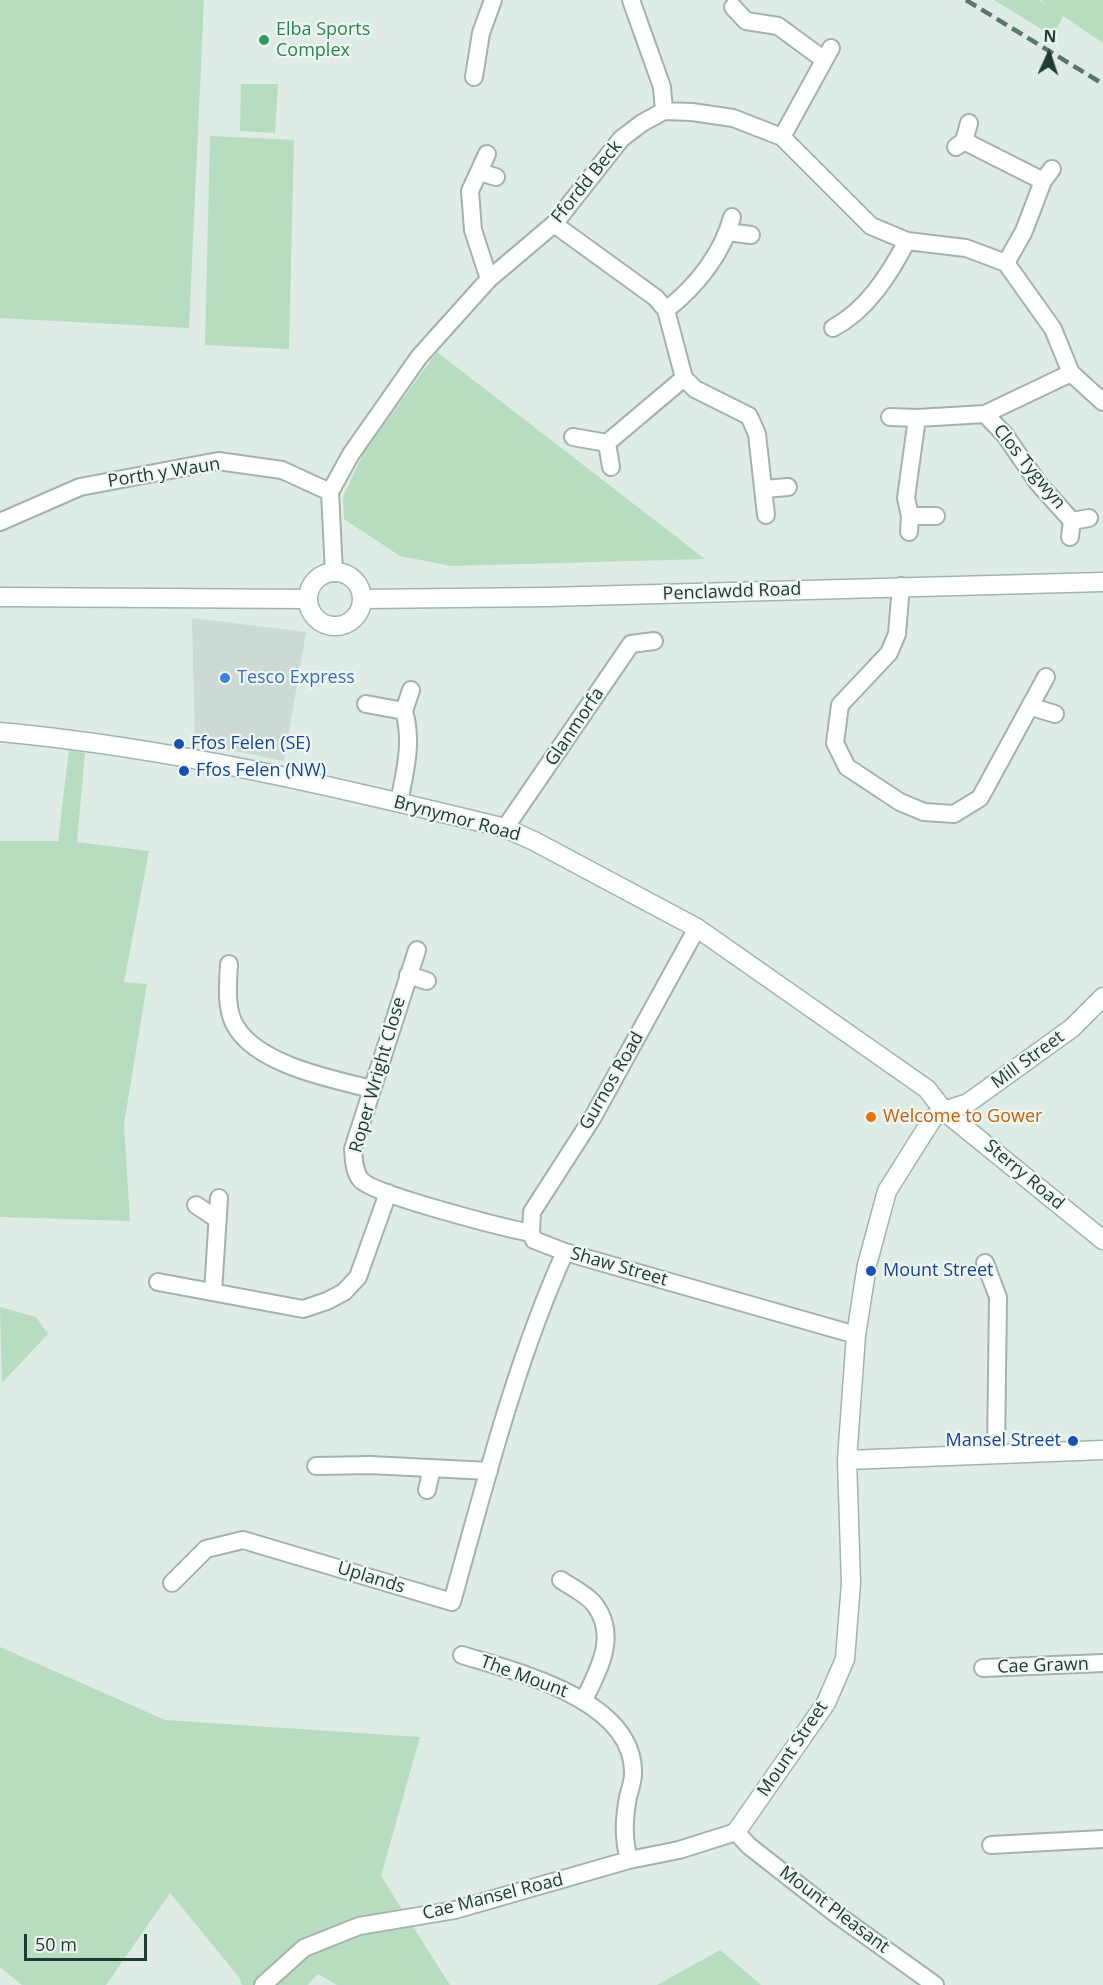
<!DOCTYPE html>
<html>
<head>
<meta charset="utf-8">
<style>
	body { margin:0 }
	#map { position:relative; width:1103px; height:1985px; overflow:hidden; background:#dfebe5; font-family:"Open Sans",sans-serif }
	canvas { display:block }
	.north { position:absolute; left:1019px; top:24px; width:60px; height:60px; -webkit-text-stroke:4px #f0f7f3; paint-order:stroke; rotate:3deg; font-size:16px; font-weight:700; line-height:24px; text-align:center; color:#203b32 }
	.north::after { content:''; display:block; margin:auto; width:21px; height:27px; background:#203b32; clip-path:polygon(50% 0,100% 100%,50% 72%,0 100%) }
	.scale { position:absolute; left:24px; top:1934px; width:123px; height:27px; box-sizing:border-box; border:3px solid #203b32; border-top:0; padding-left:8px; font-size:18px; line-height:21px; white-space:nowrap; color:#203b32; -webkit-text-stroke:4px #f0f7f3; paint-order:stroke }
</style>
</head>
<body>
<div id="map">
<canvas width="1103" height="1985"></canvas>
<div class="north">N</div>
<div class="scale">50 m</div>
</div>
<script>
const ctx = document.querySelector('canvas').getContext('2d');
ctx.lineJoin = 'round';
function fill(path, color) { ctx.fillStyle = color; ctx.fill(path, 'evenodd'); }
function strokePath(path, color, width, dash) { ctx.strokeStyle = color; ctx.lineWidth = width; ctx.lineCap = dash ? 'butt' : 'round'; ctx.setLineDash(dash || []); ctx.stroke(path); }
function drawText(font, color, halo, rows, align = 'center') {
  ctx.font = font + ' "Open Sans",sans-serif'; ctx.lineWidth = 4.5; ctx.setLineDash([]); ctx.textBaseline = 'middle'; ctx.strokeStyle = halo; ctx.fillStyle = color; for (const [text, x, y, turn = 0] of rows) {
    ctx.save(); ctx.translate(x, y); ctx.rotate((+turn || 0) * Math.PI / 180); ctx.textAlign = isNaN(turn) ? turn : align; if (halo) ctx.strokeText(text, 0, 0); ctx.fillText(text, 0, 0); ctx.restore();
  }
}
fill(new Path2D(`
	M192 618 306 632 284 761 195 743Z`), '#cddad4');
fill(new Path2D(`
	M0 0H204L189 328 0 318Z
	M994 0H1039L1047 5 1041 0H1103V43L1063 16 1053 36Z
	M241 84H278L275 133 240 131Z
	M210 136 294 140 289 349 205 345Z
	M437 352 705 559 451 566 400 556 344 519 343 497 364 452Z
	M69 750 85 753 77 842 149 851 124 982 147 984 124 1124 130 1221 0 1217V841H58Z
	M0 1307 36 1317 48 1334 2 1383Z
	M0 1647 165 1720 420 1737 381 1876 450 1985H337L318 1974 308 1985H242L239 1977 170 1893 106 1985H22L0 1967Z
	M720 1950 761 1985H657Z`), '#b8dcc0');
const street = new Path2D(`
	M631 0 662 87 664 111
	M733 7 746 21 778 26 823 59
	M474 77 481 33 493 0
	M782 137 831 48
	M964 141 1043 181
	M956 147 964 141 969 123
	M487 154 470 191 473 230 489 279
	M479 172 496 177
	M554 224 656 298 666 310 684 378 695 389 749 416 757 434 766 515
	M728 232 751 235
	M1006 263 1024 231 1043 181 1052 169
	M666 310C696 287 723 253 732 217
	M833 328C867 310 889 275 907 241
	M985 414 1005 435 1038 483 1072 521 1070 537
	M890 417 917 418 985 414 1071 373
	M573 437 607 443 684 378
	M607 443 611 467
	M764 489 788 487
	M910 516H936
	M1072 521 1089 518
	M0 522 80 487 218 461 282 470 330 492
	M909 532 910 516 906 498 917 418
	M334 573 330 492 351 454 419 357 489 279 554 224 621 139 642 123 664 111 692 112 733 118 782 137 871 226 907 241 966 248 1006 263 1053 329 1071 373 1103 402
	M901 586 897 634 889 653 840 705 835 743 847 767 900 802 924 812 954 814 980 798 1046 677
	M366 704 404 711C413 742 405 772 399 802
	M1032 707 1055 714
	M404 711 411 690
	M505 828 631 644 654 641
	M417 950 353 1149C354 1160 354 1172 361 1180 375 1195 505 1228 531 1233L534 1240 565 1252 856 1335
	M229 964C228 983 225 1010 236 1027 259 1065 332 1079 372 1089
	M408 975 427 981
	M196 1205 217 1219
	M531 1233 532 1212 593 1117 697 928
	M985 1263 998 1297 996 1454
	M158 1282 303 1309 327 1301 344 1292 358 1277 388 1193
	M213 1292 219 1198
	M316 1466 370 1465 489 1471
	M427 1490 432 1468
	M561 1580C571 1587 588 1595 595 1605 618 1636 599 1669 584 1700
	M172 1583 206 1549 243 1540 452 1602C485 1484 515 1363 565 1252
	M462 1655C517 1672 635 1700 633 1774 633 1781 630 1790 628 1797 624 1820 623 1837 629 1860
	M983 1668 1103 1663
	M991 1845 1103 1839
	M263 1985 304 1948 359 1926 455 1910 629 1860 679 1850 736 1832 749 1846 836 1914 935 1985`);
const secondary = new Path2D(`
	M308 599a27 27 0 1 1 54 0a27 27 0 1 1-54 0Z
	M0 597 308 599
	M362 599 547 597 1103 582
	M0 732C173 748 337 787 505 828L534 841 697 928 927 1089 944 1111 1103 1240
	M847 1460 1103 1450
	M736 1832 826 1703 845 1659 851 1583 847 1460 856 1335 867 1265 887 1191 933 1118 944 1111 968 1103 1072 1028 1103 997`);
strokePath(street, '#a2b3ac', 20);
strokePath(secondary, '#9eb7ad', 21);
strokePath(street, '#fff', 16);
strokePath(secondary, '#fff', 18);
strokePath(new Path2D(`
	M966 0 1103 84`), '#5a776e', 4.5, [12, 6]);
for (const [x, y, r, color] of [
	[264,40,6,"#2e9e5b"],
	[225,678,6,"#3f7fe0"],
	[179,744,6,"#1a4fb4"],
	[184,771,6,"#1a4fb4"],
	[871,1117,6,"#e8710a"],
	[871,1271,6,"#1a4fb4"],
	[1073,1441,6,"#1a4fb4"]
]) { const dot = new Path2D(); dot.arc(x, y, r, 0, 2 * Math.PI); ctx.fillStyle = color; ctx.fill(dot); strokePath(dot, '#f0f7f3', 2); }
drawText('18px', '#27864d', '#f0f7f3', [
	["Elba Sports",276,30],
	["Complex",276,51]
], 'left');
drawText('18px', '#203b32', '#f0f7f3', [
	["Ffordd Beck",587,182,-51],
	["Clos Tygwyn",1029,467,51],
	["Porth y Waun",164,473,-9],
	["Penclawdd Road",732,592,-2],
	["Glanmorfa",575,727,-56],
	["Brynymor Road",457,819,15],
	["Mill Street",1028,1060,-36],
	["Roper Wright Close",378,1075,-74],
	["Gurnos Road",612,1081,-60],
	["Sterry Road",1024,1175,40],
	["Shaw Street",619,1267,16],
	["Uplands",371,1578,17],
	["Cae Grawn",1043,1666,-2],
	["The Mount",524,1677,20],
	["Mount Street",793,1749,-56],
	["Cae Mansel Road",493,1897,-14],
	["Mount Pleasant",834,1910,37]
]);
drawText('18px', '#366cbe', '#f0f7f3', [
	["Tesco Express",237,678]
], 'left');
drawText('18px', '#164399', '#f0f7f3', [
	["Ffos Felen (SE)",191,744],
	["Ffos Felen (NW)",196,771],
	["Mount Street",883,1271],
	["Mansel Street",1061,1441,"right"]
], 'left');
drawText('18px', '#c56008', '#f0f7f3', [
	["Welcome to Gower",883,1117]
], 'left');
</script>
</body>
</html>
